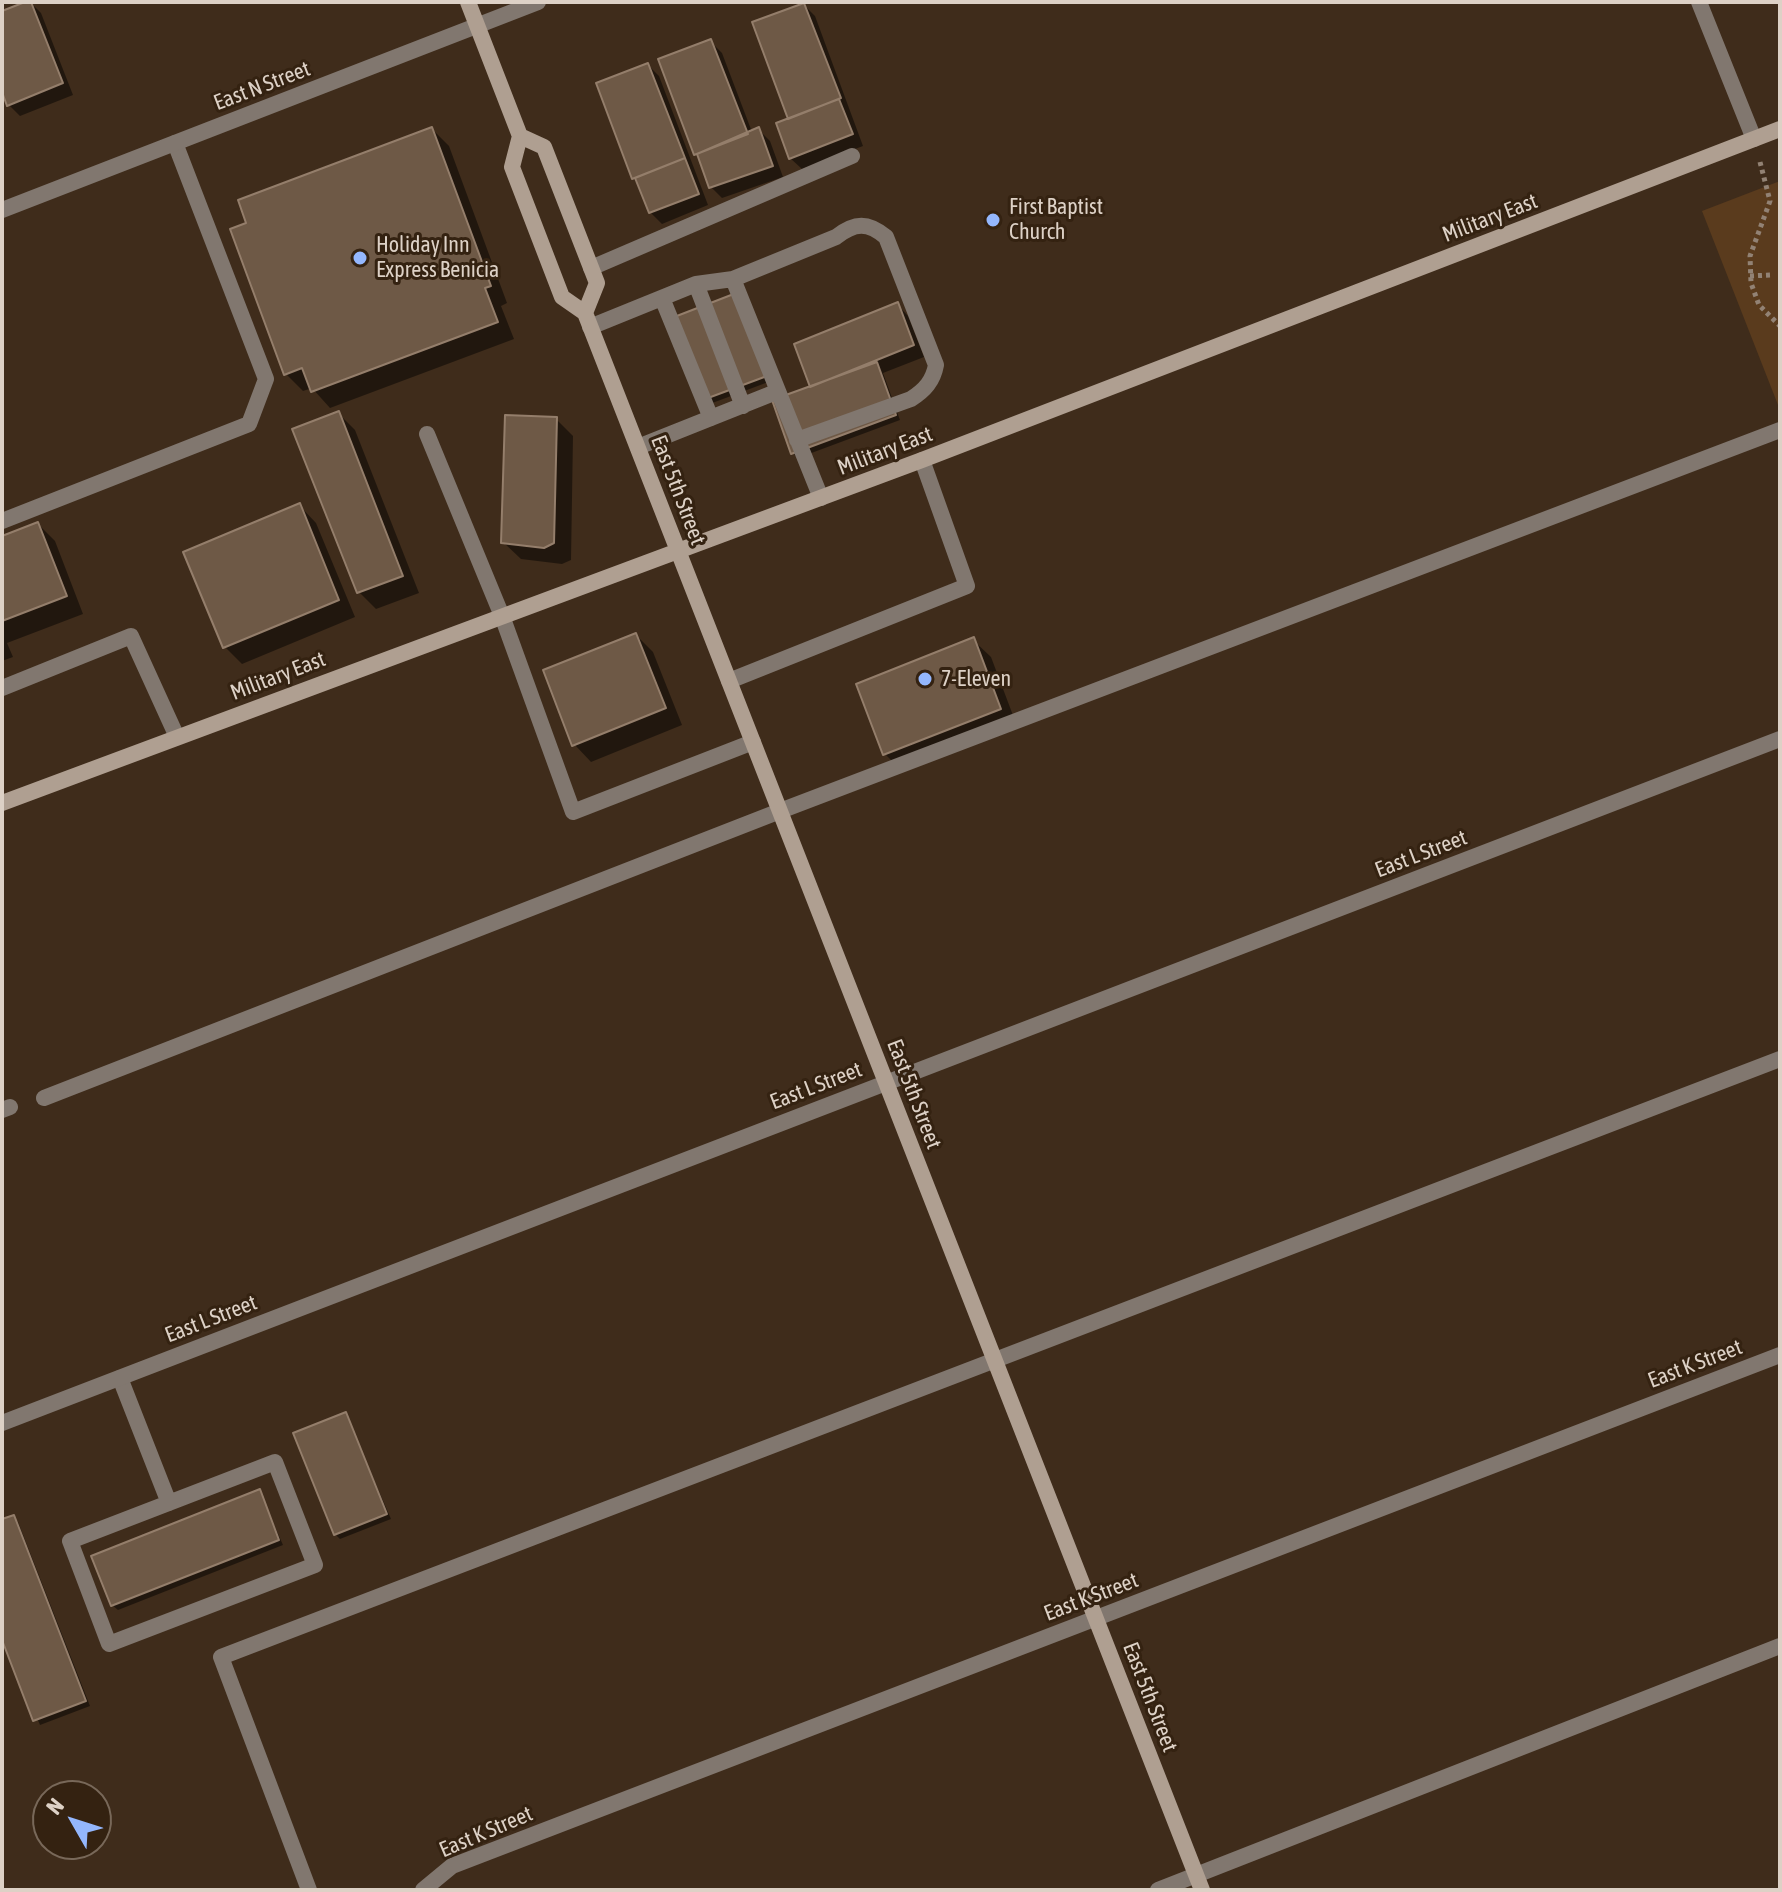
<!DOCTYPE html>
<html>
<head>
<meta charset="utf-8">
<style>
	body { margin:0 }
	#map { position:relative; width:1782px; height:1892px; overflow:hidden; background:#3f2c1b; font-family:"Asap Condensed",sans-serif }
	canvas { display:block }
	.frame { position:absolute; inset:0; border:4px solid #ddd1c6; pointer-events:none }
	.north { position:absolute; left:32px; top:1780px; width:80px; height:80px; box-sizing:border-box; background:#342211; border:2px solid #786859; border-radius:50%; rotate:309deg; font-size:22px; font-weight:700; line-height:32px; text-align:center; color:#ddd1c6 }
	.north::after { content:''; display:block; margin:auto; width:28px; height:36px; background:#94b7fd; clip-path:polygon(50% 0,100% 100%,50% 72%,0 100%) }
</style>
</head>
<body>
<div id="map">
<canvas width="1782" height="1892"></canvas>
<div class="frame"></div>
<div class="north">N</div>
</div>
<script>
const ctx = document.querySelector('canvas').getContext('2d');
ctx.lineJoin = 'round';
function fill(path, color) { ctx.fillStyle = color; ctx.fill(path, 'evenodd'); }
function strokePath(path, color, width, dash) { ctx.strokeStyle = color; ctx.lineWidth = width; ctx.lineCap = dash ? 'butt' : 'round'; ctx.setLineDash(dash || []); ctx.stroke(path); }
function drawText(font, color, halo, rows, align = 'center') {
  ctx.font = font + ' "Asap Condensed",sans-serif'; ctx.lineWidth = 6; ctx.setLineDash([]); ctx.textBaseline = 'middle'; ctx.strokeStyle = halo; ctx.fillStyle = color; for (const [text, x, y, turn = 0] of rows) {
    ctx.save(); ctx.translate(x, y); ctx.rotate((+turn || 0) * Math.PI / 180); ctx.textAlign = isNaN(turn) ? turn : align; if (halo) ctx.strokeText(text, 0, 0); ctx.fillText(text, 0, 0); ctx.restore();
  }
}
fill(new Path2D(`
	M1780 181V410L1702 211Z`), '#5a3b1d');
fill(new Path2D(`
	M30 2 41 13 73 95 20 116 9 105 2 87V13Z
	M804 5 815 16 863 146 802 169 790 158 791 120Z
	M710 41 722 53 752 132 758 129 770 141 783 177 722 198 711 187 660 60Z
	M648 65 659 76 708 205 662 224 650 212 634 178Z
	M432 129 449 146 507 303 501 306 514 339 330 408 312 388 303 391 286 374Z
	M897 304 908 316 924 357 883 373 900 420 798 458 793 453 813 388Z
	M672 320 779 378 707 405Z
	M338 413 355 430 419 593 376 609 359 592Z
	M556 419 573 436 571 560 562 564 521 559 503 542Z
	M299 505 316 523 355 617 242 664 225 647Z
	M38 524 55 541 83 614 7 643 13 657 2 661V538Z
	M636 635 653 652 682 725 591 762 574 744Z
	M973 640 991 657 1017 726 902 771 885 754Z
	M346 1415 391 1519 340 1539 335 1534Z
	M259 1491 283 1545 118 1610 112 1605Z
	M13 1517 18 1522 90 1706 40 1725 2 1635V1521Z`), '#0007');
const building = new Path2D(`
	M25 2H31L63 83 7 106 2 92V11Z
	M804 3 841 98 788 119 752 22Z
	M711 39 748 134 694 155 658 59Z
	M648 63 685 158 632 179 596 83Z
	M839 99 853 134 789 159 776 123Z
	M432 127 491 286 485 288 498 322 311 392 302 368 284 375 230 229 246 223 238 200Z
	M759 127 773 166 709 188 697 154Z
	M685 158 699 194 649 213 635 178Z
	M744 290 775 373 700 401 669 319Z
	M898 302 914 345 810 387 794 344Z
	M877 362 896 415 791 454 772 400Z
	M339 411 403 576 357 593 292 429Z
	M505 415 557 417 554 543 544 548 501 543Z
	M300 503 339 600 223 648 183 552Z
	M38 522 67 596 2 621V536Z
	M636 633 666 708 572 746 543 670Z
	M974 637 1001 709 883 755 856 684Z
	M346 1412 387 1514 334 1535 293 1433Z
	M260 1489 279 1540 111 1606 91 1556Z
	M14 1515 86 1701 33 1721 2 1640V1519Z`);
fill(building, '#6e5946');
strokePath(building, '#947e6b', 2);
strokePath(new Path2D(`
	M1760 162 1770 201 1750 256 1751 283 1759 305 1780 326
	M1750 276 1770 275`), '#928274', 5, [4, 4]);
strokePath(new Path2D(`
	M591 268 852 156
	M696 284 743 406
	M662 298 711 418
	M590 327 696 284 733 279
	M427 434 502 616 573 812 753 742
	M797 440 911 399C925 390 933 381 936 365L886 237C868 222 855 222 836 237L733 279 821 498
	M638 447 776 392
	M2 521 249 424 266 379 175 143
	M729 681 967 586 922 460
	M2 688 131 636 177 737
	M44 1098 780 811 1780 430
	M2 1110 10 1107
	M120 1378 169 1503
	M275 1462 315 1565 109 1644 70 1541Z
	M309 1890 221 1657 1780 1059
	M1158 1890 1780 1646`), '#81776f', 16);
strokePath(new Path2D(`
	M1699 2 1754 139
	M2 210 538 2
	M2 1423 1780 739
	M423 1890 452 1866 1780 1355`), '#81776f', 16);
strokePath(new Path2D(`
	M468 2 520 136 512 167 562 297 585 313 1202 1890
	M520 136 544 147 597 283 585 313
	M2 803 922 460 1780 129`), '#af9f91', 16);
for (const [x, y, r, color] of [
	[993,220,8,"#94b7fd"],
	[360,258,8,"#94b7fd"],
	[925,679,8,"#94b7fd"]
]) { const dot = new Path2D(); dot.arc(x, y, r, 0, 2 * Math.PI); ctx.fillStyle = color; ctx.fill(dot); strokePath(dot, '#342211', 3); }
drawText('22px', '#ddd1c6', '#342211', [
	["East N Street",262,86,-21],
	["Military East",1490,218,-21],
	["Military East",885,451,-21],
	["East 5th Street",678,490,69],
	["Military East",278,676,-21],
	["East L Street",1421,854,-21],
	["East L Street",816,1086,-21],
	["East 5th Street",914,1094,69],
	["East L Street",211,1319,-21],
	["East K Street",1695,1364,-21],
	["East K Street",1091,1597,-21],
	["East 5th Street",1150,1697,69],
	["East K Street",486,1832,-23]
]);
drawText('22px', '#ddd1c6', '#342211', [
	["First Baptist",1009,207],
	["Church",1009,232],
	["Holiday Inn",376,245],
	["Express Benicia",376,270],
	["7-Eleven",941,679]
], 'left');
</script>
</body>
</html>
